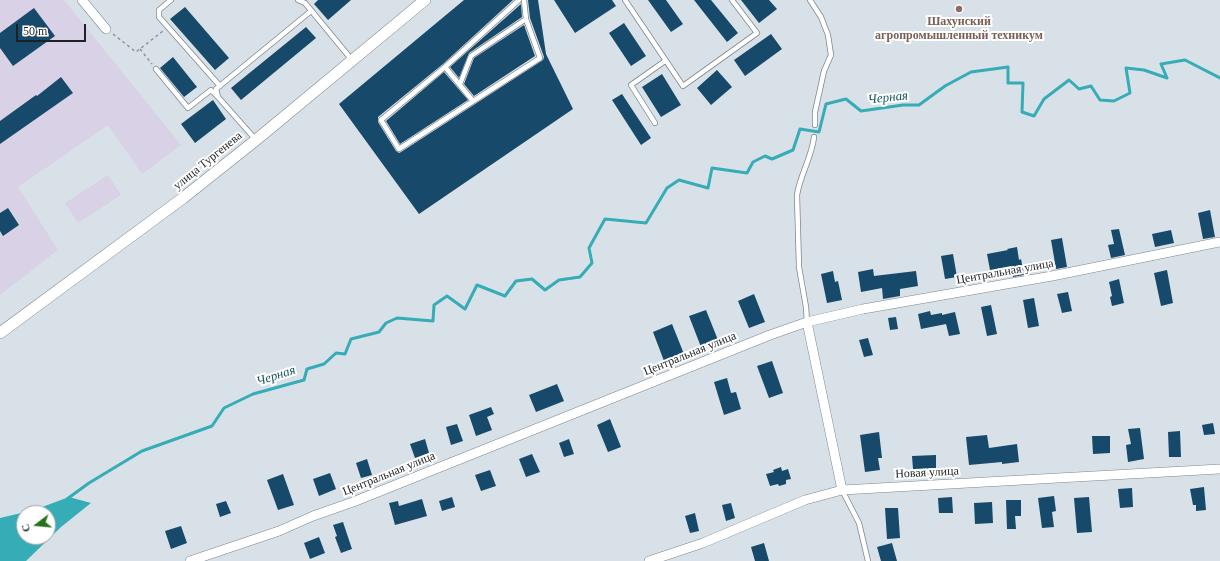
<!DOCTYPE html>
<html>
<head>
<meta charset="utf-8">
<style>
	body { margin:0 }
	#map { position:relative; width:1220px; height:561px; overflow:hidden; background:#d8e1e8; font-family:Georgia,serif }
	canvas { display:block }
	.north { position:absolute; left:16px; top:505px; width:40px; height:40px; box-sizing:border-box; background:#fff; border:1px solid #a5a6a7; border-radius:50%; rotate:254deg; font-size:11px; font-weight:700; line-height:16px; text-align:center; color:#1e2124 }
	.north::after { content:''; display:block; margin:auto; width:14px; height:18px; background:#257218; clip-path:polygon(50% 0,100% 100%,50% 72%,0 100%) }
	.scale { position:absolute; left:16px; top:24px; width:70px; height:18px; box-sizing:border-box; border:2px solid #1e2124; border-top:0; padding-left:5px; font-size:12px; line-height:14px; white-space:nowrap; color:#1e2124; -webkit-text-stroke:3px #fff; paint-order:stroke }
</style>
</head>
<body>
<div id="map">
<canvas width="1220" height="561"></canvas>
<div class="north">С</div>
<div class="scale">50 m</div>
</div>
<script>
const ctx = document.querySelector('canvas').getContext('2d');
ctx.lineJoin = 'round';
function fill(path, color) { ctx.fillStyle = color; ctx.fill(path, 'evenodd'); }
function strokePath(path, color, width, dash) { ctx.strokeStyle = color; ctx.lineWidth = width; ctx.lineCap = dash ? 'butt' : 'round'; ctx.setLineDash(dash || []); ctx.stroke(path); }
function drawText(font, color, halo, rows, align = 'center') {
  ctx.font = font + ' Georgia,serif'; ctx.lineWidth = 4; ctx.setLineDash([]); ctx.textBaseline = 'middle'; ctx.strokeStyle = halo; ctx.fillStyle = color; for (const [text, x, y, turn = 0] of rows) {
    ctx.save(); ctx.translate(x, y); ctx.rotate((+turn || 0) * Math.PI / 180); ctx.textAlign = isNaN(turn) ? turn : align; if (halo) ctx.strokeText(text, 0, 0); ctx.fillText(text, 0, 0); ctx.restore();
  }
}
fill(new Path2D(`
	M0 0H64L181 145 142 174 108 125 18 187 58 250 0 295Z
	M108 175 121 195 78 223 65 203Z`), '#d9d1e6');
fill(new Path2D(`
	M69 497 91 503 61 527 26 561H0V518L34 510ZM24 513H48V537H24Z`), '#35acb6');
strokePath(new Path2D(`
	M67 499 89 483 142 451 212 426 224 408 253 394 304 380 307 369 324 364 336 353 345 354 351 339 379 332 386 323 397 318 433 321 434 305 447 296 465 309 477 285 505 296 516 281 532 279 545 290 559 280 580 277 592 263 589 248 605 219 646 223 667 188 679 180 708 188 712 168 747 173 753 162 765 156 772 159 793 150 800 129 819 132 826 104 846 99 861 111 903 105H919L945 86 971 72 1008 67V83H1023L1022 112 1034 116 1044 99 1069 80 1079 89 1091 86 1100 100 1114 101 1130 93 1126 68 1144 70 1167 78 1161 64 1185 60 1220 78`), '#35acb6', 3);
fill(new Path2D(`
	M318 0H351L328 20 314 4Z
	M464 0H513L443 64 378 117V122L396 151 399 153 401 152 543 60 544 57 530 18 528 0H538L546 54 573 109 419 214 339 104Z
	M554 0H612L616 6 575 33Z
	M648 0H666L683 24 671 32Z
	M694 0H711L738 33 727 42Z
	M741 0H769L777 9 759 23Z
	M521 4 522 17 469 53 459 78 450 67Z
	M185 7 229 58 215 70 170 19Z
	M34 8 55 36 13 66 0 48V33Z
	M624 23 646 56 631 66 609 33Z
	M524 25 535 56 474 96 464 84 474 58Z
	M306 27 316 38 241 100 231 88Z
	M771 34 782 49 745 76 734 60Z
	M173 57 197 87 184 97 160 68Z
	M717 70 732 87 711 105 697 88Z
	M444 72 468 100 400 144 386 121Z
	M662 74 681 105 661 117 642 87Z
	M61 77 73 93 0 144V121L36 95 37 96Z
	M622 94 651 138 641 145 612 100Z
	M213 100 226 119 195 143 181 124Z
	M8 208 19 225 3 236 0 231V213Z
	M1210 210 1215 237 1203 239 1198 213Z
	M1119 229 1125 255 1111 258 1108 245 1114 244 1111 230Z
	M1171 230 1174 243 1155 247 1152 234Z
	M1062 238 1067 267 1056 269 1051 240Z
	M1017 247 1019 260 1021 259 1024 275 1013 277 1011 266 990 270 987 254 1008 250 1007 249Z
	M953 254 957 277 945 279 941 256Z
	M873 269 874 276 916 271 918 286 900 289V296L883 299 882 288 861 292 858 272Z
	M1167 270 1173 303 1161 306 1154 273Z
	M833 271 835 282 838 281 842 300 827 303 821 274Z
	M1119 279 1124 303 1112 306 1110 297 1112 296 1109 282Z
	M1068 292 1072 311 1062 313 1057 294Z
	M754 294 765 322 749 328 738 301Z
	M1034 298 1039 326 1028 328 1023 300Z
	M991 305 997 334 987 336 981 307Z
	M706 310 718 340 701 347 689 316Z
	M930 311 931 315 942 313V315L955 312 960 334 949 336 946 324 921 329 918 314Z
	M896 317 898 329 890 330 888 318Z
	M672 324 684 354 664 361 653 332Z
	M868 338 873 355 864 357 859 340Z
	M772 361 783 393 769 398 757 366Z
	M727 378 731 393 736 392 741 409 724 415 714 382Z
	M557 384 564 401 536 412 529 395Z
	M491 407 494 414 487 417 492 430 476 436 469 415Z
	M610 419 621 447 608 452 597 425Z
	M1213 423 1215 434 1204 435 1202 425Z
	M457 424 463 441 451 445 446 427Z
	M1140 428 1144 459 1128 462 1126 445 1131 444 1128 429Z
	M1180 431 1181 457H1169L1168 432Z
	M879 432 882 458H878L880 470 865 472 860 435Z
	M987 435 989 448 1017 444 1019 462 1002 464V462L969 465 966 437Z
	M1092 436H1110V453L1093 454Z
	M425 439 429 453 415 458 410 444Z
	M569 439 574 454 564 457 559 443Z
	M532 454 540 472 526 477 519 459Z
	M936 455V468L913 469 912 456Z
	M367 459 372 475 361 478 356 463Z
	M781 467 782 471 788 469 791 479 786 480V484L779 486 778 484 770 486 766 474 774 472 773 470Z
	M490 470 496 486 481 491 475 475Z
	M330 473 336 489 319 496 313 479Z
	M283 474 294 505 278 510 267 480Z
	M1204 487 1206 510 1196 511V505H1193L1190 489Z
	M1132 488 1133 507 1120 508 1118 489Z
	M1054 496 1056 511 1052 512 1054 527 1042 528 1038 498Z
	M452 497 455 507 442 511 439 501Z
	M952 497 953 513H939L938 498Z
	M1089 497 1092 532 1077 533 1074 498Z
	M422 499 427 516 395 525 389 503 398 501 399 506Z
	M1006 500H1021V516H1015L1016 529H1007Z
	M226 501 231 513 220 517 216 504Z
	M992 502 993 523 975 524 974 503Z
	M731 503 735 518 726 521 722 505Z
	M885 508H898L900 538 887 539Z
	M695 513 699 531 690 533 685 516Z
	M343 522 352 549 341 553 335 537 337 536 333 525Z
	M181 526 187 543 171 549 165 531Z
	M319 537 325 553 310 559 304 543Z
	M764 543 769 561H755L751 547Z
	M892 543 897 561H881L877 547Z`), '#17496a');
const service = new Path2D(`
	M171 0 159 10V17L220 86
	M298 0 305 3 352 60
	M519 0 445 67 381 120 399 149 540 58 526 19 524 0
	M625 0 683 86 757 33 732 0
	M810 0 821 17 828 35 831 55 824 71 815 112V125
	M445 67 473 101
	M156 69 188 108 211 90 218 97
	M460 84 471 56 526 19
	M655 123 631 85 665 61
	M256 140 218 97 216 89 311 11
	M807 322 806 307 799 267 797 195C800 175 812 157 814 137
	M842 490 859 523 868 561`);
const minor = new Path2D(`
	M82 0 106 29
	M807 322 842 490
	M190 561 279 531 313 516 353 502 770 335 807 322 863 309 1052 276 1220 242
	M649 561 703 543 805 500 842 490 1220 469`);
const tertiary = new Path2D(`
	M0 333 183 198 256 140 425 0`);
strokePath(service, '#7e868c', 6);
strokePath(minor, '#7e868c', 10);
strokePath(tertiary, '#7e868c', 12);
strokePath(new Path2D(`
	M113 34 136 52 163 31
	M140 49 152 64`), '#90979c', 1.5, [3, 3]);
strokePath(service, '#fff', 4.5);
strokePath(minor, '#fff', 9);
strokePath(tertiary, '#fff', 11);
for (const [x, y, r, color] of [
	[959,9,4,"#8d6e63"]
]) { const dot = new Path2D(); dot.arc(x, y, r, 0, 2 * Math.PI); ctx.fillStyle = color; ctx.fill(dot); strokePath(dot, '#fff', 1.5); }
drawText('bold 12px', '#785e54', '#fff', [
	["Шахунский",959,22],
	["агропромышленный техникум",959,36]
]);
drawText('12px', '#1e2124', '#fff', [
	["улица Тургенева",208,161,-39],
	["Центральная улица",1005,272,-10],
	["Центральная улица",690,354,-22],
	["Новая улица",927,473,-3],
	["Центральная улица",389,474,-22]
]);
drawText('italic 13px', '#15565c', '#fff', [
	["Черная",888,98,-6],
	["Черная",276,376,-18]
]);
</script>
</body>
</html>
